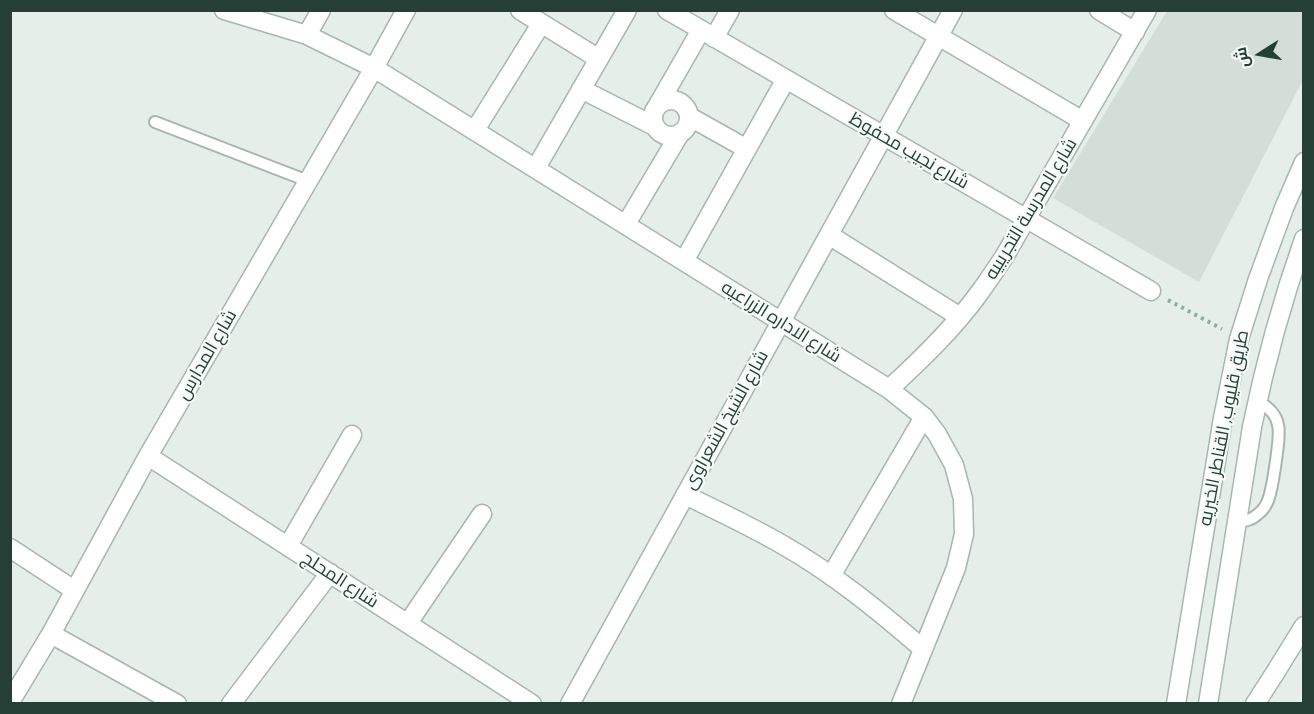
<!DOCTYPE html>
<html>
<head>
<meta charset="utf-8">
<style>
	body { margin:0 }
	#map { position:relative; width:1314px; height:714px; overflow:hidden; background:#e6eee9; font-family:"Alegreya Sans",Cairo,sans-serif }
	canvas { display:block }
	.frame { position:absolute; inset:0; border:12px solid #253f36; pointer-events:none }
	.north { position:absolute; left:1230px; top:24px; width:60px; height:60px; -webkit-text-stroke:4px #f6faf8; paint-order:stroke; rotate:259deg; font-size:16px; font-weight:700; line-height:24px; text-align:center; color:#253f36 }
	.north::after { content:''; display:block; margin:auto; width:21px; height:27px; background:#253f36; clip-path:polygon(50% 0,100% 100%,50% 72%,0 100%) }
</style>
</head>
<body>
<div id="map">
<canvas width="1314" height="714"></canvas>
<div class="frame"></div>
<div class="north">ش</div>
</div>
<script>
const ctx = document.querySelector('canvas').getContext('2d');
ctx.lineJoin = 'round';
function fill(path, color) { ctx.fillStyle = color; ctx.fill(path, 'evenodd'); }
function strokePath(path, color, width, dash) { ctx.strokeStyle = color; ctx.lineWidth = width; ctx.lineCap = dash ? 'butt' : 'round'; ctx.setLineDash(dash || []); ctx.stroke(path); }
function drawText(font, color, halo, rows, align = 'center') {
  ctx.font = font + ' "Alegreya Sans",Cairo,sans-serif'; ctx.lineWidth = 4.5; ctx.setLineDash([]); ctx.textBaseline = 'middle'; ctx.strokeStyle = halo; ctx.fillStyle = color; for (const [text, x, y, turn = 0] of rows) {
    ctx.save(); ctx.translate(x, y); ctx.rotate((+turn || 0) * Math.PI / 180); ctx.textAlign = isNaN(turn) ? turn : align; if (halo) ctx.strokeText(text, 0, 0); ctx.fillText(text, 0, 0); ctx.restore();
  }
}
fill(new Path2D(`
	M1167 11H1303V80L1199 282 1053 198Z`), '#d4ded8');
const lane = new Path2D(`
	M155 122 308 181
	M1237 522C1245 521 1252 520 1258 514 1264 510 1268 502 1270 494 1273 482 1281 435 1278 425 1276 413 1267 406 1257 401`);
const street = new Path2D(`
	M224 10 307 35 374 68 889 389 924 417 937 434 954 465 963 499 964 534 956 568 901 704
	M520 10 599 59
	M667 10 1151 291
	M894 10 1083 121
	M1099 10 1135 32
	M307 35 321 10
	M714 38 730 10
	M581 89 654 126
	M653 118a18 18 0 1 1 36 0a18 18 0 1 1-36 0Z
	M658 105 701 30
	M690 117 747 149
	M475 130 541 24
	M536 168 627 10
	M626 224 679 135
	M829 235 960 317
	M684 261 786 79
	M889 389C922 359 954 328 980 292 988 281 996 269 1004 257L1147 10
	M148 456 532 704
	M685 495C718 511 752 527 783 545 834 574 879 611 923 649
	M288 546 352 435
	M10 548 74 590
	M831 576 924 417
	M408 623 482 514
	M51 634 177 704
	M10 702 51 634 148 456 374 68 406 10
	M231 704 330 573
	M570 704 953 10`);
const secondary = new Path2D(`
	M1176 704 1223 418 1239 339 1258 279 1284 208 1304 162
	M1208 704 1252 427C1265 363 1282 301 1304 239
	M1255 704 1275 673 1304 626`);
strokePath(lane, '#a8b6b0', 14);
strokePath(street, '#a8b6b0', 21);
strokePath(secondary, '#a4b9b0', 21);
strokePath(new Path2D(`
	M1168 300 1222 329`), '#88b09f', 4, [3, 4.5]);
strokePath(lane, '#fff', 10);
strokePath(street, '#fff', 18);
strokePath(secondary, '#fff', 18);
drawText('18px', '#253f36', '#f6faf8', [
	["شارع نجيب محفوظ",909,151,30],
	["شارع المدرسة التجريبيه",1031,209,-59],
	["شارع الاداره الزراعيه",781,322,32],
	["شارع المدارس",207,355,-60],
	["شارع الشيخ الشعراوى",726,420,-61],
	["طريق قليوب, القناطر الخيريه",1224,428,-79],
	["شارع المحلج",340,580,33]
]);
</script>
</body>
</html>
